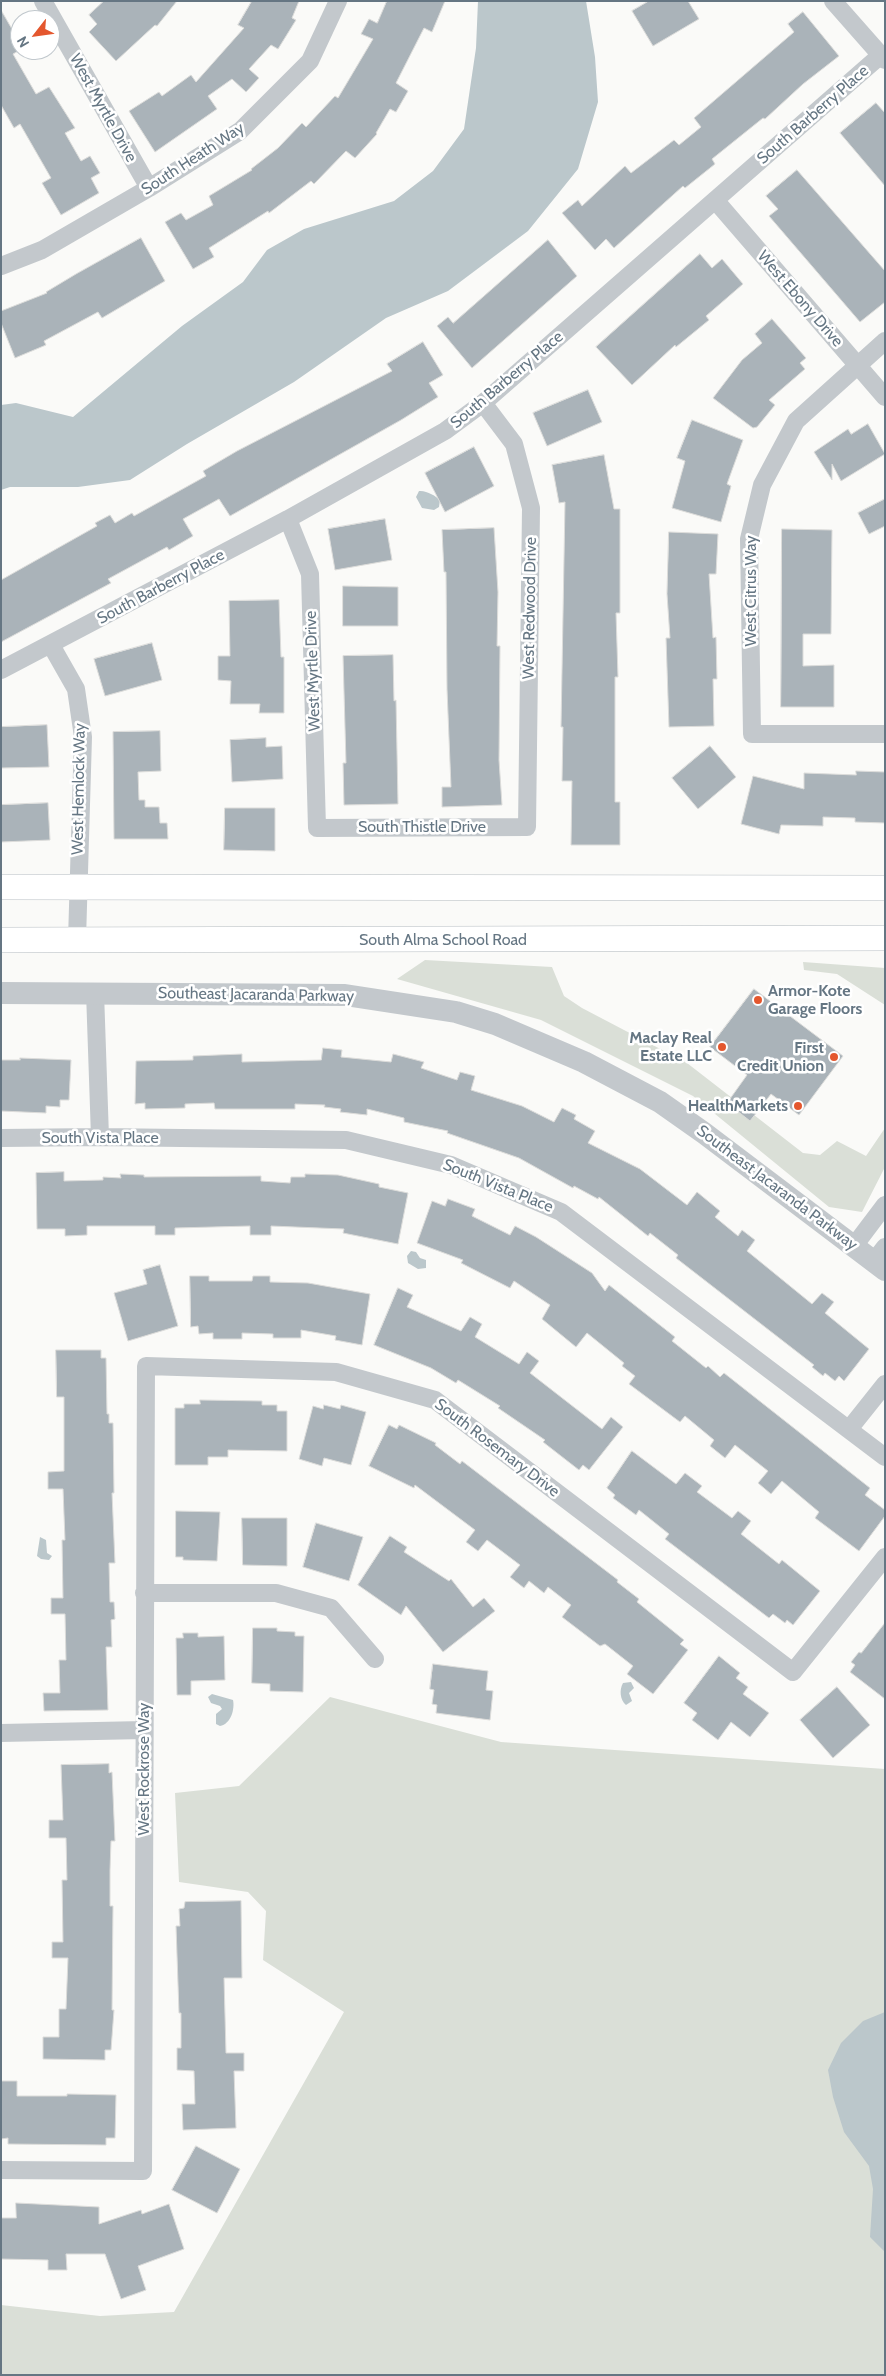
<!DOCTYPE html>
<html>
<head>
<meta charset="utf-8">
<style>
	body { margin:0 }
	#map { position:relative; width:886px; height:2376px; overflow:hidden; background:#fafaf8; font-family:Cabin,sans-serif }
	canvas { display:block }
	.frame { position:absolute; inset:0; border:2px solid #657683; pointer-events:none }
	.north { position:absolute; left:10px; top:10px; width:50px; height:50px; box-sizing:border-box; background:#fff; border:1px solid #c1c8cd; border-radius:50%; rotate:240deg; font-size:14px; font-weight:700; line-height:20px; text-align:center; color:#657683 }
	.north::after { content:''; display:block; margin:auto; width:18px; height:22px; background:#e4572e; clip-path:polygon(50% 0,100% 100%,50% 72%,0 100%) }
</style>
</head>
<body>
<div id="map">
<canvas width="886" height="2376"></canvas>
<div class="frame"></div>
<div class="north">N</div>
</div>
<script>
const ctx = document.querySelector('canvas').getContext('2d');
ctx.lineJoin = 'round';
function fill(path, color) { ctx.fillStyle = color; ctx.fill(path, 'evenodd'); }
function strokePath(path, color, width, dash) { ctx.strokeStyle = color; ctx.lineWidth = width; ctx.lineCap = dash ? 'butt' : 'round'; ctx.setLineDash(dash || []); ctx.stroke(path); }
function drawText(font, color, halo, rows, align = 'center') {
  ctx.font = font + ' Cabin,sans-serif'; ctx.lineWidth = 5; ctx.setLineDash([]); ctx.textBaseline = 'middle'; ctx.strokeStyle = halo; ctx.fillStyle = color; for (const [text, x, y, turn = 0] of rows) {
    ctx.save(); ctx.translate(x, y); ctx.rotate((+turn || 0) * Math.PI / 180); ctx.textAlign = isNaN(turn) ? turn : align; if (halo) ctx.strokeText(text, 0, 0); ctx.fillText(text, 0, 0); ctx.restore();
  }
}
fill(new Path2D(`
	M425 960 552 967 564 996 582 1008 687 1063 803 1153 820 1155 837 1141 866 1156 885 1128V1167L862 1212 829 1207 693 1096 541 1020 397 979Z
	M803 962 885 968V1005L837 974 804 970Z
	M330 1697 501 1742 885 1769V2375H1V2305L100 2316 174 2312 344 2012 263 1960 266 1911 248 1892 179 1882 175 1793 239 1786Z`), '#dadfd7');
fill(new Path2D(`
	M478 1H586L595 57 598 102 578 169 528 231 448 291 386 318 294 382 187 444 130 480 78 487H10L1 490V405L16 403 73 417 182 326 243 282 267 250 304 229 394 201 433 171 464 129 476 48Z
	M419 491C426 490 436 496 440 500L439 507 434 510 422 508 416 497Z
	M411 1251 416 1252 420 1258 426 1260V1268L418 1269 408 1263 407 1256Z
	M40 1537 46 1540 47 1553 52 1556 49 1560 41 1559 37 1556Z
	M631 1682 634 1688 629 1693 632 1701 626 1705C620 1700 619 1690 623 1683Z
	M212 1694 233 1700C235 1709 231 1724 220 1726L216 1724V1714L222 1709 220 1706 211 1703 208 1697Z
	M885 2012V2252L870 2237 873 2189 869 2166 844 2132 833 2097 828 2070 841 2043 863 2021Z`), '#bbc7cb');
const building = new Path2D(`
	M104 1H177L157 26 155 25 116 61 89 32 97 24 89 15Z
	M252 1H299L292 18 296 20 278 49 271 45 249 69 259 78 246 92 232 79 208 96 217 109 155 152 129 111 159 92 162 96 191 75 196 82 244 28 238 25Z
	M387 1H445L432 32 424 28 396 83 408 91 396 112 390 109 376 133 377 134 355 158 346 151 314 184 311 181 269 213 268 211 209 248 214 257 193 269 165 222 181 213 186 220 213 205 209 196 252 170 251 169 278 148 302 123 306 127 335 96 338 98 373 39 361 34 369 19 377 23Z
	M649 1H688L699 19 653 46 632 11Z
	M1 10 20 43V50L13 54 36 94 49 87 75 128 65 133 81 161 90 156 100 173 91 178 99 193 61 215 42 183 51 178 20 124 14 128 1 105Z
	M803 12 839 56 803 84 765 119 763 118 712 159 715 164 685 188 683 186 614 248 606 239 595 250 562 213 578 200 582 206 625 166 631 173 674 140 679 145 701 127 694 118 794 32 788 24Z
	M876 103 885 113V186L840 133Z
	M797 170 885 271V302L860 322 769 216 778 209 766 196Z
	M141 238 165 281 102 318 98 312 44 341 46 345 15 358 1 323V311L47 293 46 292 76 274Z
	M548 240 577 276 472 368 437 326 448 317 453 323Z
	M700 254 712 268 722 259 743 284 706 316 709 320 676 347 675 345 632 385 596 347Z
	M772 319 806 358 800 363 805 369 769 400 775 405 757 427 753 428 713 398 742 360 762 343 755 334Z
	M423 342 443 375 429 383 438 397 401 420 230 516 219 499 183 519 193 536 169 550 167 547 108 579 111 583 1 642V580L97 526 95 523 110 515 115 523 132 513 134 516 206 476 203 471 237 451 392 371 387 364Z
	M588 390 602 422 547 446 533 413Z
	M692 420 743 440 727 484 731 486 721 522 672 508 685 461 677 458Z
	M868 424 885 454 841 481 832 464V480L814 452 848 429 851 434Z
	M474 447 494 486 445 512 425 473Z
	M604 455 614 509H620V613H616L618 677H615V802H620V845H571L572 781H562L563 727H561L565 502 559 503 552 465Z
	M885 499V526L869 534 858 513Z
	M385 519 392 560 335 570 328 529Z
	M494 528 498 592 497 646H500L499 760 502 805 442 807V787H451L447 689 446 572H444L442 530Z
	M782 529 832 530 831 634H803V666L834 665V707H781Z
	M669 532 718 534 716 574H709L713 638 716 637 717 679H713L714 726 669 727 666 638H670L667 594Z
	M343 586 398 587V626H343Z
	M279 600 281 657H284V713H259L260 704H230L231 681 218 680V656H230L229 601Z
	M152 643 162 680 105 696 94 659Z
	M393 655 394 701 396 700 398 804 344 805 343 763H346L343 656Z
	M47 725 49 767 1 768V727Z
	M160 731 161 771 138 772 139 800H145V807H159L160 823H167L168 839H114L113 732Z
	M266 738V747L282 746 283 779 232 782 230 740Z
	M710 746 736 777 698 809 672 778Z
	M856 771 885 772V823L855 822V818L823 817V826L781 825 779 834 741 824 753 776 804 789V773L856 775Z
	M48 803 50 840 1 842V805Z
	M225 808H275V851L224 850Z
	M754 989 843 1056 799 1115 771 1094 750 1121 727 1103 747 1075 710 1047Z
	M323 1048 342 1050 341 1057 391 1062 393 1054 424 1062 421 1068 457 1080 460 1072 475 1076 471 1090 522 1106 554 1122 562 1108 576 1115 574 1119 595 1131 588 1143 640 1169 687 1205 697 1192 720 1211 715 1217 738 1236 742 1230 755 1240 747 1251 812 1304 822 1293 834 1302 825 1313 869 1349 844 1381 839 1376 835 1381 825 1373 823 1376 812 1367 814 1365 676 1258 678 1255 650 1233 648 1236 599 1197 598 1199 574 1186 573 1188 519 1158 447 1133 448 1131 404 1122V1118L367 1109V1115L340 1112 341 1109 324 1107 325 1105 295 1104V1109H215L214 1103 185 1104V1108L145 1109V1103L135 1104 136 1061 193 1060V1056L242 1054V1062L321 1060Z
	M20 1058 71 1060 69 1100H60V1107L46 1106V1113L1 1111V1060H20Z
	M64 1172V1181L103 1180V1177L121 1178 120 1174 144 1175V1177L261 1176V1181L290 1183 291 1177H305V1174L338 1175 379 1184V1187L408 1193 398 1244 343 1233 344 1229 271 1226V1235H250V1226L175 1228V1235H155V1226H87V1235L65 1236V1229H37L36 1173Z
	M448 1199 475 1209 472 1216 510 1235 515 1226 536 1237 592 1273 605 1291 609 1285 675 1337 672 1341 706 1368 708 1366 720 1377 724 1373 870 1488 865 1495 885 1510V1516L859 1551 815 1518 819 1512 782 1481 771 1494 758 1483 768 1471 735 1445 725 1458 710 1446 714 1440 685 1416 680 1422 629 1384 635 1376 622 1366 624 1363 587 1333 576 1347 542 1319 550 1305 514 1281 510 1288 461 1263 463 1260 417 1243 432 1201 445 1206Z
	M160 1265 178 1326 128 1341 114 1293 147 1284 143 1270Z
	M190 1276H209V1281H252L253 1276H270V1282L308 1283 370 1294 362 1345 335 1340 336 1336 301 1330V1338H273V1334L242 1333V1339H213V1333L199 1334 198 1326 191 1327Z
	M398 1288 413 1295 407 1307 461 1331 470 1317 482 1324 475 1337 519 1364 527 1352 539 1361 530 1373 602 1429 611 1417 623 1427 589 1470 583 1465 579 1470 543 1442 545 1440 498 1408 500 1406 458 1380 456 1383 431 1368 374 1345Z
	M56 1350H101V1358H106L107 1414H109V1423H113L114 1493H112L115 1563H109L110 1602H114L115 1619 111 1620 112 1647H106L108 1710 44 1711 43 1693H60L59 1660H66L65 1614H51V1598H63L62 1540H65L63 1489H48V1472L64 1471V1397H57Z
	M200 1400 262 1401V1405H277V1411H287V1451L228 1450V1457H208V1465H175V1408H184V1404H200Z
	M324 1405 340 1409 341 1405 366 1412 351 1465 324 1458 322 1466 299 1459 313 1406 323 1409Z
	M389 1425 397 1429 399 1425 436 1443 435 1445 460 1464 462 1461 618 1580 617 1582 639 1599 637 1602 684 1640 680 1644 688 1650 653 1694 627 1674 633 1666 605 1644 600 1646 562 1617 571 1605 548 1587 544 1593 529 1581 524 1588 510 1577 520 1565 487 1540 478 1551 466 1542 475 1530 415 1485 414 1488 369 1466Z
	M632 1451 676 1484 685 1473 702 1486 697 1492 732 1518 738 1511 751 1521 741 1534 779 1564 782 1560 820 1591 793 1625 787 1620 785 1623 773 1614 769 1618 665 1539 669 1534 639 1510 636 1515 613 1498 615 1495 607 1488Z
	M176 1511 220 1512 217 1561 183 1560V1557H176Z
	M242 1518H287V1566L243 1565Z
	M316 1523 363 1537 349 1581 303 1567Z
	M390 1536 407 1547 404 1552 449 1581 451 1579 473 1607 484 1598 495 1611 443 1652 406 1606 401 1615 358 1585Z
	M885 1623V1699L850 1672 855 1665 851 1662 859 1652 861 1653Z
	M253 1628H277V1631L295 1632V1636H304L303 1692 270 1691V1684L252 1683Z
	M183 1633H198V1637L224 1636 225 1680 191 1681V1695H177L176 1638H183Z
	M719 1656 740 1673 736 1678 748 1687 743 1694 769 1713 750 1737 731 1722 718 1740 692 1720 697 1713 684 1703Z
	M433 1664 488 1671 486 1690 493 1691 490 1720 436 1713 437 1705 432 1704 434 1690 430 1689Z
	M837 1687 870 1725 833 1758 800 1720Z
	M109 1764V1773L112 1772 115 1841H111L110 1870V1906H113L112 2010H114L111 2050H105V2060L43 2059V2037H59V2009H66L68 1958H52V1942H63L62 1880H67L66 1838H49V1820H63L61 1765Z
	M241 1901 242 1978H224L226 2053H244V2071H234L236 2128 183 2130 182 2104H195L194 2071 177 2070V2048H181V2013H179L176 1926H180L179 1909 184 1908 185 1902Z
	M1 2081H17V2096H67V2094L116 2095 115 2138H106V2145L8 2144V2138L1 2139Z
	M196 2146 240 2169 217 2213 172 2190Z
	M16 2203 99 2207V2224L141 2210 142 2214 169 2204 184 2249 138 2266 146 2290 121 2299 105 2254H66L67 2270H48V2260L1 2259V2218H16Z`);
fill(building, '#aab3b9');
strokePath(building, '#dcdcda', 1);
const secondary = new Path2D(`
	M1 887 885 888
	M1 940 885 938`);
strokePath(secondary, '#b3babf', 26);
strokePath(new Path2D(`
	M43 1 149 188
	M833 1 885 60
	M715 200 885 397
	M1 266 42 250 149 188 240 131 310 61 338 1
	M885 341 796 421 762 485 749 539 752 734H885
	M288 519 310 574 317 828 527 827 531 508 514 444 483 403
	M51 645 76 689 83 737 77 940
	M1 670 288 519 445 431 483 403 881 55
	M95 992 100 1137
	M1 1138 100 1137 346 1140 451 1165 561 1212 885 1457
	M854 1246 885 1205
	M874 1261 885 1247
	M850 1428 885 1384
	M144 1593H276L331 1608 375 1659
	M1 1733 144 1730
	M1 2170 143 2171 146 1366 336 1372 435 1400 793 1672 885 1557`), '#c3c8cc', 18);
strokePath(new Path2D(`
	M1 993 345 995 456 1012 495 1024 584 1062 660 1102 704 1133 885 1270`), '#c3c8cc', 22);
strokePath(secondary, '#fff', 25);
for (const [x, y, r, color] of [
	[758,1000,5,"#e4572e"],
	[722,1047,5,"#e4572e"],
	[834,1057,5,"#e4572e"],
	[798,1106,5,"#e4572e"]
]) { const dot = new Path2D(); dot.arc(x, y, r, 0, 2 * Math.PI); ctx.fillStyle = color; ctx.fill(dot); strokePath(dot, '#fff', 2); }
drawText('16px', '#657683', '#fff', [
	["West Myrtle Drive",103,108,61],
	["South Barberry Place",813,115,-41],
	["South Heath Way",193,159,-33],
	["West Ebony Drive",800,299,49],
	["South Barberry Place",507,380,-40],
	["South Barberry Place",161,587,-28],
	["West Citrus Way",751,591,-90],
	["West Redwood Drive",530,608,-89],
	["West Myrtle Drive",313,671,-92],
	["West Hemlock Way",79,789,-89],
	["South Thistle Drive",422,827],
	["South Alma School Road",443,940],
	["Southeast Jacaranda Parkway",256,995,1],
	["South Vista Place",100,1138],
	["South Vista Place",498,1186,22],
	["Southeast Jacaranda Parkway",777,1188,37],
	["South Rosemary Drive",497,1448,37],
	["West Rockrose Way",144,1769,-90]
]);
drawText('bold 16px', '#657683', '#fff', [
	["Armor-Kote",768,991,"left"],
	["Garage Floors",768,1009,"left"],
	["Maclay Real",712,1038],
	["Estate LLC",712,1056],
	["First",824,1048],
	["Credit Union",824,1066],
	["HealthMarkets",788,1106]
], 'right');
</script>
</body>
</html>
